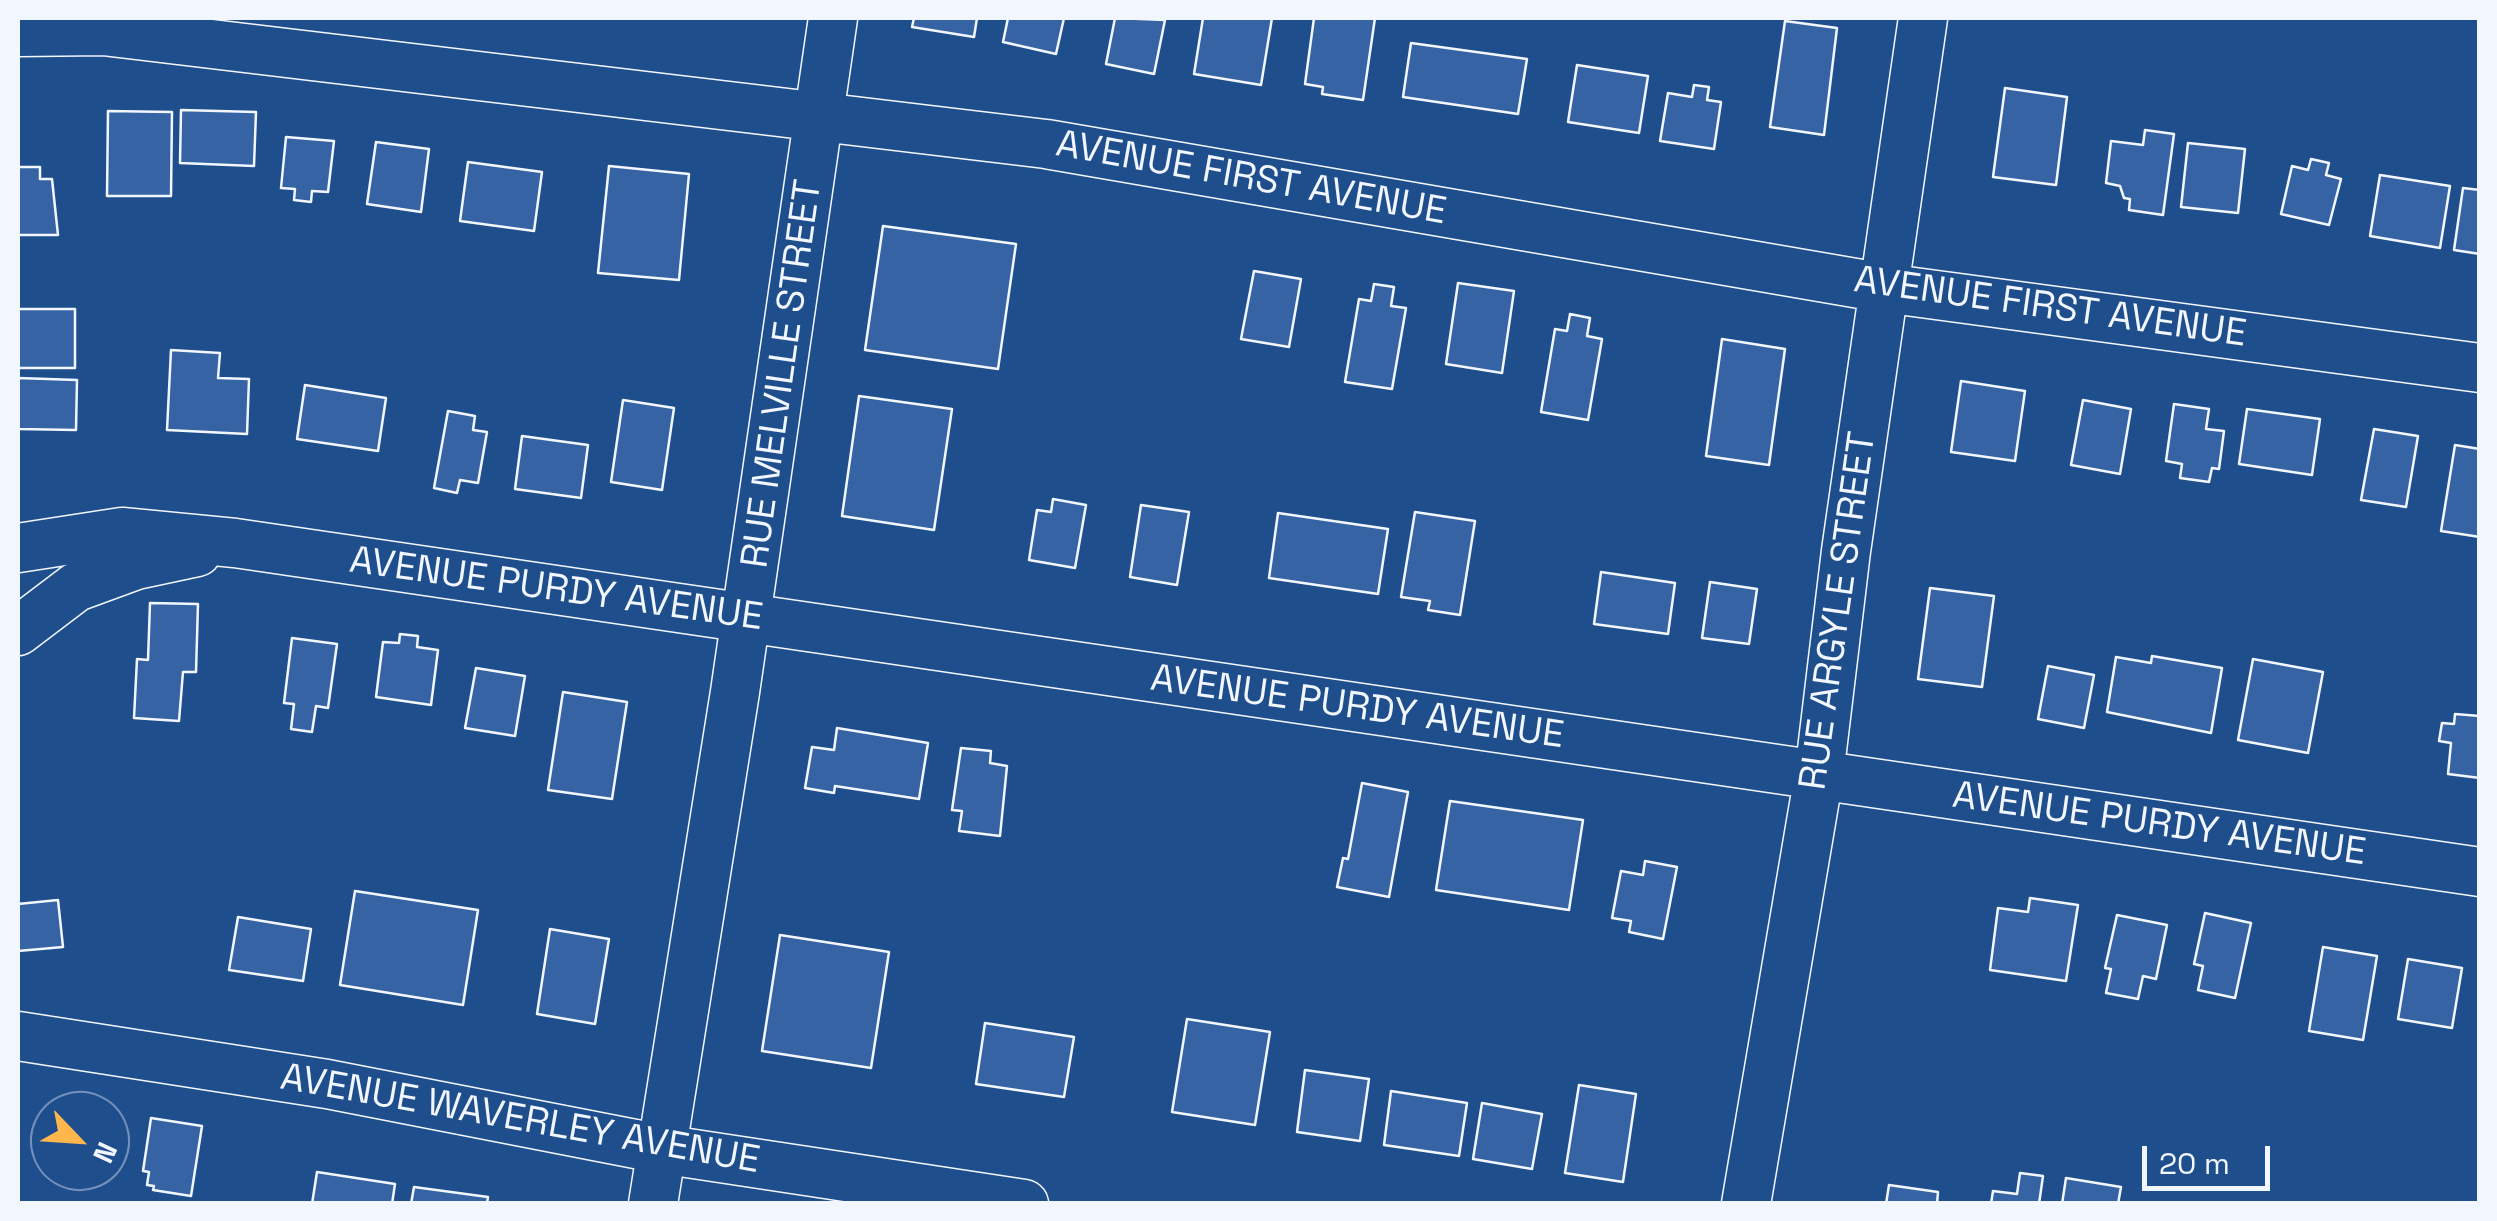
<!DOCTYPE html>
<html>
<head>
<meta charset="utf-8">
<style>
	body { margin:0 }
	#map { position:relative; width:2497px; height:1221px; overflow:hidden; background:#1f4e8c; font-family:"Space Grotesk",sans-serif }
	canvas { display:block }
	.frame { position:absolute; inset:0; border:20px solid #f2f6ff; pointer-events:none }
	.north { position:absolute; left:30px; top:1091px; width:100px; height:100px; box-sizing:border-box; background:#1f4e8c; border:2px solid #7391ba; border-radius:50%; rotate:115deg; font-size:28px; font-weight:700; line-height:40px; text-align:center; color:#f2f6ff }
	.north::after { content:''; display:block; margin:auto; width:35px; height:45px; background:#ffb74d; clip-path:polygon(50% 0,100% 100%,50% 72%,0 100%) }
	.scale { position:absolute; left:2142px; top:1146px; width:128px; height:45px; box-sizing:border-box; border:5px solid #f2f6ff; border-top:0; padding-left:12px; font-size:30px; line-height:35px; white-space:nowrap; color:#f2f6ff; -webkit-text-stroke:8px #1f4e8c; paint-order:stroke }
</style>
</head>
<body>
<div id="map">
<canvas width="2497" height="1221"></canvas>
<div class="frame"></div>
<div class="north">N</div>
<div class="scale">20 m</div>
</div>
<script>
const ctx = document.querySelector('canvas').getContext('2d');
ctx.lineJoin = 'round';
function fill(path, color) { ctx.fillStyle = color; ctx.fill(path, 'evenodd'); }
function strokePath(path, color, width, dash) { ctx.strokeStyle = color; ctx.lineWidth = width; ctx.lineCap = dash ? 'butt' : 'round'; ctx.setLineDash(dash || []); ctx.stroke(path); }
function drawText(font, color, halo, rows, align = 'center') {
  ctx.font = font + ' "Space Grotesk",sans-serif'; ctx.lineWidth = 8; ctx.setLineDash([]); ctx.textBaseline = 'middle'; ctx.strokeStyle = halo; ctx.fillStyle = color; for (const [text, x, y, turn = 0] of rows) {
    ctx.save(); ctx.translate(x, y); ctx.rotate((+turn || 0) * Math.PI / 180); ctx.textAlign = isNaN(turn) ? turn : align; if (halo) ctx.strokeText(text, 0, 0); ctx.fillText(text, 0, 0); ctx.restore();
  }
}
const building = new Path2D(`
	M914 18H977L974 37 912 27Z
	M1008 18H1064L1056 54 1003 42Z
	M1115 18 1165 20 1154 74 1106 64Z
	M1203 18H1272L1261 85 1194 74Z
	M1314 18H1375L1363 100 1322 94 1323 87 1305 84Z
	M1785 21 1837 28 1824 135 1770 127Z
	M1411 43 1527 59 1518 114 1403 97Z
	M1577 65 1648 76 1639 133 1568 122Z
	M1694 85 1709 87 1707 100 1721 102 1714 149 1660 141 1668 93 1692 97Z
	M2005 88 2067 97 2056 185 1993 177Z
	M181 110 256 112 254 166 180 163Z
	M108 111 172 112 171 196H107Z
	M2145 130 2174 134 2163 215 2129 210 2130 199 2124 198 2120 186 2106 183 2111 141 2143 145Z
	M286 137 334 141 328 192 312 191 311 202 294 200 295 189 281 188Z
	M376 142 429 149 421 212 367 204Z
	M2188 143 2245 149 2238 213 2181 207Z
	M2311 159 2329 163 2326 175 2341 179 2329 225 2281 214 2292 166 2308 170Z
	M468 162 542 172 534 231 460 221Z
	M609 166 689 174 679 280 598 273Z
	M18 167H40V179H52L58 235H18Z
	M2380 175 2450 186 2440 248 2370 236Z
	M2463 188 2480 190V254L2454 250Z
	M883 226 1016 244 998 369 865 350Z
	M1254 271 1301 279 1289 347 1241 339Z
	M1458 283 1514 291 1502 373 1446 364Z
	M1374 284 1394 287 1391 306 1406 308 1392 389 1345 382 1359 299 1371 301Z
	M18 309H75V368H18Z
	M1570 314 1590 318 1587 336 1602 339 1588 420 1541 412 1555 329 1567 331Z
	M1722 339 1785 349 1769 465 1706 456Z
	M171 350 220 353 218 378 249 379 247 434 167 430Z
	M18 378 77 380 76 430 18 429Z
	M1961 381 2025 391 2015 461 1951 452Z
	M305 385 386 398 378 451 297 439Z
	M859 396 952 409 934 530 842 516Z
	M623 400 674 408 662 490 611 482Z
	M2083 400 2131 409 2120 474 2071 465Z
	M2174 404 2209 409 2206 429 2224 431 2219 469 2212 468 2209 482 2180 478 2182 464 2166 461Z
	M2247 409 2320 419 2312 475 2239 464Z
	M448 411 475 416 473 430 487 432 478 483 460 480 457 493 434 488Z
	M2374 429 2418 436 2406 507 2361 500Z
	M522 436 588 445 581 498 515 489Z
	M2455 445 2480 449V537L2441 531Z
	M1053 499 1086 505 1075 568 1029 560 1037 510 1051 512Z
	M1141 505 1189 512 1177 585 1130 577Z
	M1415 512 1475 521 1460 615 1428 610 1430 601 1401 597Z
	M1278 513 1388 529 1378 594 1269 578Z
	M1601 572 1675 583 1668 634 1594 624Z
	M1710 582 1757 589 1749 644 1702 638Z
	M1930 588 1994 596 1982 687 1918 679Z
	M150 603 198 604 196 672H183L179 721 134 718 137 659 148 660Z
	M400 634 418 636 417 647 438 650 431 705 376 697 383 642 399 643Z
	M292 638 337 644 328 708 316 706 312 732 291 729 294 704 284 703Z
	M2152 656 2222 668 2211 733 2107 712 2116 657 2151 663Z
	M2253 659 2323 672 2308 753 2238 740Z
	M2048 666 2094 675 2084 728 2038 719Z
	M476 668 525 676 515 736 465 728Z
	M563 692 627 702 612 799 548 790Z
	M2455 714 2480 716V778L2448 774 2451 743 2439 741 2442 723 2454 724Z
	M837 728 928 743 919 799 835 786 834 793 805 788 812 747 834 750Z
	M961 748 991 751 990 763 1007 766 1000 836 959 831 962 811 952 810Z
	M1362 783 1408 792 1389 897 1337 887 1343 858 1348 859Z
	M1450 801 1583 820 1569 910 1436 890Z
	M1645 861 1677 867 1663 939 1629 932 1631 921 1612 918 1621 871 1643 875Z
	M355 891 478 910 463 1005 340 985Z
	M2030 898 2078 905 2066 981 1990 970 1998 908 2028 912Z
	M58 900 63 947 18 951V904Z
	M2205 913 2251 923 2235 998 2198 990 2203 966 2194 964Z
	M2117 915 2167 925 2156 979 2143 976 2138 999 2106 993 2111 969 2105 968Z
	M238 917 311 929 303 981 229 970Z
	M550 929 609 939 595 1024 537 1014Z
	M780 935 889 952 871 1068 762 1051Z
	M2323 947 2377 956 2363 1040 2309 1031Z
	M2408 959 2462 968 2452 1028 2398 1019Z
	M1187 1019 1270 1032 1255 1125 1172 1112Z
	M985 1023 1074 1037 1064 1097 976 1084Z
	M1305 1070 1369 1079 1360 1141 1297 1132Z
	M1579 1085 1636 1094 1623 1182 1565 1173Z
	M1391 1091 1467 1103 1459 1156 1384 1145Z
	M1482 1103 1542 1114 1532 1169 1473 1159Z
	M151 1118 202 1126 191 1196 153 1190 154 1186 147 1185 149 1172 143 1171Z
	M317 1172 395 1184 392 1204H312Z
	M2020 1173 2043 1176 2039 1204H1991L1993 1191 2017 1194Z
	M2066 1178 2121 1187 2118 1204H2062Z
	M1889 1185 1938 1192 1937 1204H1886Z
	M414 1187 488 1197 487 1204H411Z`);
fill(building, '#3563a3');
strokePath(building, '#f2f6ff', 2.5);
const minor = new Path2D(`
	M18 32 103 31 1046 144 1884 288 2480 368
	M18 548 122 532 235 543 2480 872
	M18 631 76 587 136 565 197 552
	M18 1036 327 1084 661 1149 1024 1204
	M653 1204 735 692 833 18
	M1746 1204 1819 775 1846 551 1923 18`);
strokePath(minor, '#f2f6ff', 51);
strokePath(minor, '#1f4e8c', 48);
drawText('38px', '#f2f6ff', '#1f4e8c', [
	["AVENUE FIRST AVENUE",1251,179,10],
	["AVENUE FIRST AVENUE",2050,308,8],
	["RUE MELVILLE STREET",783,374,-82],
	["AVENUE PURDY AVENUE",556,590,8],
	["RUE ARGYLE STREET",1839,611,-82],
	["AVENUE PURDY AVENUE",1357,708,8],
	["AVENUE PURDY AVENUE",2159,825,8],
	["AVENUE WAVERLEY AVENUE",520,1120,10]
]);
</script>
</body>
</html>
